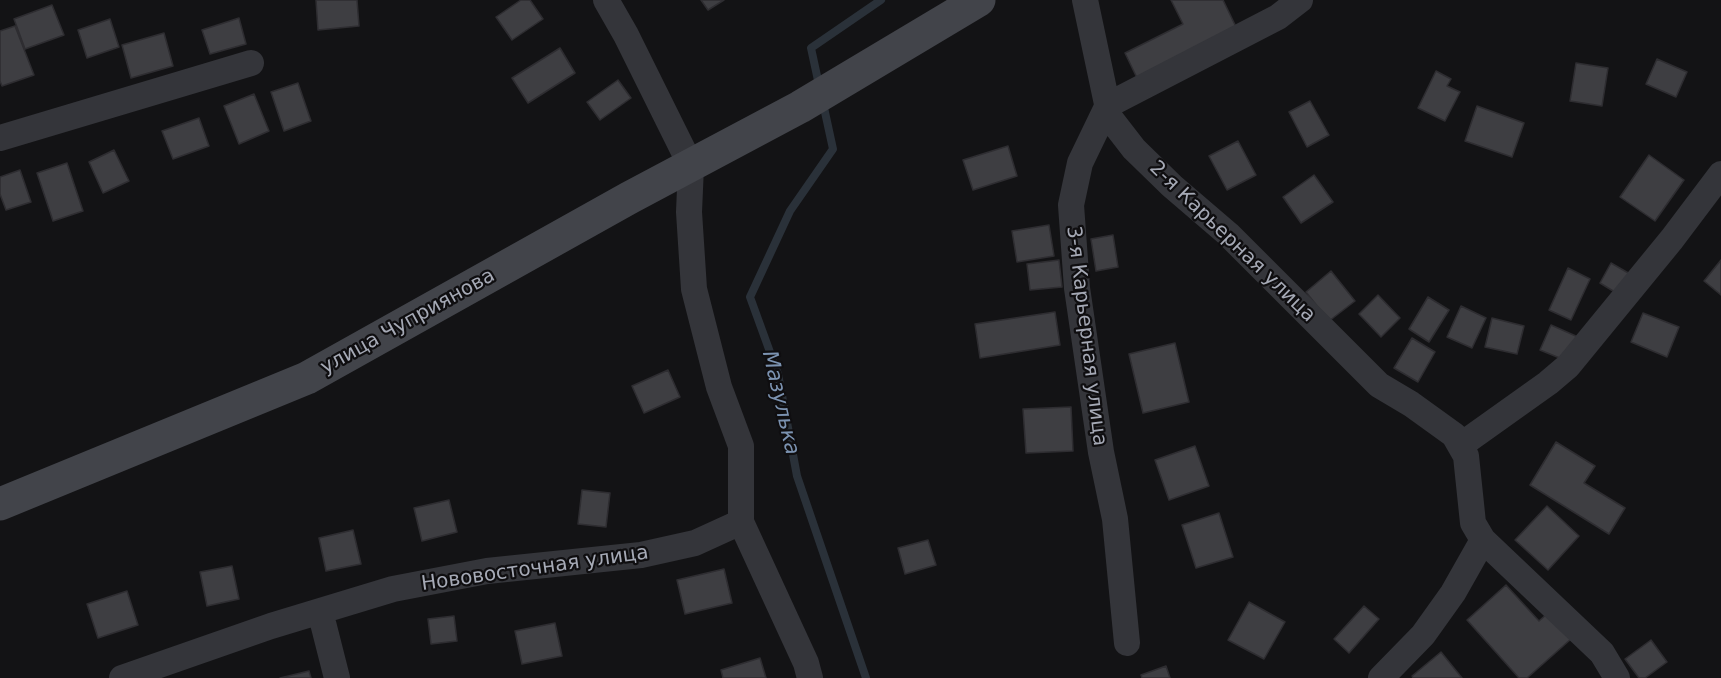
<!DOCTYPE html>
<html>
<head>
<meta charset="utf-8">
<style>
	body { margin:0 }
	canvas { display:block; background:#131315 }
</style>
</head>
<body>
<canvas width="1721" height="678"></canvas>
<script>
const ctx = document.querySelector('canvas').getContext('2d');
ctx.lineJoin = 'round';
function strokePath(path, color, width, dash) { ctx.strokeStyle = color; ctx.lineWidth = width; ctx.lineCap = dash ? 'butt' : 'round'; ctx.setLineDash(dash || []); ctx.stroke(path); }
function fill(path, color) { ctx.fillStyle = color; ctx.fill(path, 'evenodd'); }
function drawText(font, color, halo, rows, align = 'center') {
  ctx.font = font + ' "DejaVu Sans",sans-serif'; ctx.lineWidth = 4.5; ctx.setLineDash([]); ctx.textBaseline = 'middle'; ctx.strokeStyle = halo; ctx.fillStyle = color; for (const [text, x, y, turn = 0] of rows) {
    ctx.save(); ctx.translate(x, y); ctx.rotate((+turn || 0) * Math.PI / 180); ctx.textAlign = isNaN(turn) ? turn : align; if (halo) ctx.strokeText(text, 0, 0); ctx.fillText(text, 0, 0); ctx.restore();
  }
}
strokePath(new Path2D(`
	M819 85 811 48 881 0
	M823 103 833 149 790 211 750 297 778 374 797 476 866 678`), '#2a3139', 8);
const building = new Path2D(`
	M316 0H357L359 26 318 30Z
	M521 0H530L543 19 512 40 496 17Z
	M701 0H724L708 10Z
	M1171 0H1223L1238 31 1138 80 1125 53 1183 24Z
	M52 5 64 35 25 49 14 19Z
	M239 18 246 44 210 54 202 30Z
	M110 19 119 47 87 58 78 30Z
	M15 26 34 75 2 86 0 81V31Z
	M164 33 173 66 131 78 122 45Z
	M560 48 575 73 528 103 512 78Z
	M1657 59 1687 72 1676 97 1646 84Z
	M1576 63 1608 68 1602 106 1570 101Z
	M1436 71 1451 79 1447 86 1460 92 1445 121 1418 108Z
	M618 80 631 98 600 120 587 102Z
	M298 83 311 121 284 131 271 92Z
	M254 94 269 131 239 144 224 106Z
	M1310 101 1329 135 1307 147 1289 112Z
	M1477 106 1524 123 1512 157 1465 141Z
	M199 118 209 146 173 159 162 131Z
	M1238 141 1256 175 1227 190 1209 156Z
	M1008 146 1017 176 973 190 963 160Z
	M114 150 129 181 103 193 89 162Z
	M1649 155 1684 180 1655 221 1620 197Z
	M67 163 83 211 53 221 37 173Z
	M20 170 31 202 6 210 0 194V177Z
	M1314 175 1333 202 1301 223 1283 197Z
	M1049 225 1054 256 1017 262 1012 231Z
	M1113 235 1118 267 1096 271 1091 239Z
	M1059 260 1062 287 1030 290 1027 264Z
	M1721 260V295L1704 281Z
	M1611 263 1630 274 1618 294 1600 283Z
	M1568 268 1590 279 1571 320 1549 310Z
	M1331 271 1355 301 1329 321 1306 292Z
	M1378 295 1400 318 1381 337 1359 314Z
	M1428 297 1449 310 1429 342 1409 329Z
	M1461 306 1486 318 1472 348 1447 337Z
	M1055 312 1060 345 980 358 975 324Z
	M1643 313 1679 327 1667 357 1631 342Z
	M1492 318 1524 326 1517 354 1485 347Z
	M1551 325 1578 337 1567 361 1540 350Z
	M1412 338 1435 352 1418 382 1394 368Z
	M1175 343 1189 402 1143 413 1129 354Z
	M668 370 680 397 644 413 632 386Z
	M1071 407 1073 451 1026 453 1023 409Z
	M1556 442 1595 466 1584 483 1625 508 1609 534 1530 485Z
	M1195 446 1209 486 1169 500 1155 460Z
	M582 490 610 493 606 527 578 524Z
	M449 500 457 532 422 541 414 508Z
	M1547 506 1579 536 1548 570 1515 540Z
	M1219 513 1233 557 1196 568 1182 525Z
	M353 530 361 564 326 571 319 538Z
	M928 540 936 565 905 574 898 548Z
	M232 566 239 599 207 606 200 572Z
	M724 569 732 603 685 614 677 580Z
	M1506 585 1539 621 1548 613 1571 639 1527 678H1519L1467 620Z
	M127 591 138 625 98 638 87 604Z
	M1249 602 1285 622 1264 659 1228 640Z
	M1364 606 1379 619 1349 653 1334 639Z
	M454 616 457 641 431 644 428 619Z
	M555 623 562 656 522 664 515 631Z
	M1651 640 1667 662 1645 678H1639L1625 659Z
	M1441 652 1462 678H1413L1412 676Z
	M760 658 766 678H723L721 670Z
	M1166 666 1170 678H1142L1141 675Z
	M309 671 311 678H280Z`);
fill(building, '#3e3e42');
strokePath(building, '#2e2d31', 1.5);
strokePath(new Path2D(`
	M606 0 626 35 691 166 689 212 694 289 719 387 741 446V522L806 663 810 678
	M1085 0 1110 118 1134 149 1172 186 1228 234 1379 385 1411 404 1454 435 1466 456 1473 523 1483 540 1602 653 1617 678
	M1108 105 1080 163 1071 205 1077 288 1101 452 1115 519 1127 643
	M1108 105 1278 17 1300 0
	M0 138 251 63
	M1461 445 1548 383 1568 366 1672 239 1721 174
	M320 611 337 678
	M122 678 271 626 393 589 487 571 641 555 695 543 741 522
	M1381 678 1423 635 1453 593 1483 540`), '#34353a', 26);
strokePath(new Path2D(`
	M0 504 307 378 629 198 800 107 979 0`), '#42444a', 33);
drawText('20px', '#a5a9b5', '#0f0e10', [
	["2-я Карьерная улица",1232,242,44],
	["улица Чуприянова",408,322,-29],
	["3-я Карьерная улица",1086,336,83],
	["Нововосточная улица",535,569,-8]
]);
drawText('italic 21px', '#7c93b1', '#0f0e10', [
	["Мазулька",780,403,77]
]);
</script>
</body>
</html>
